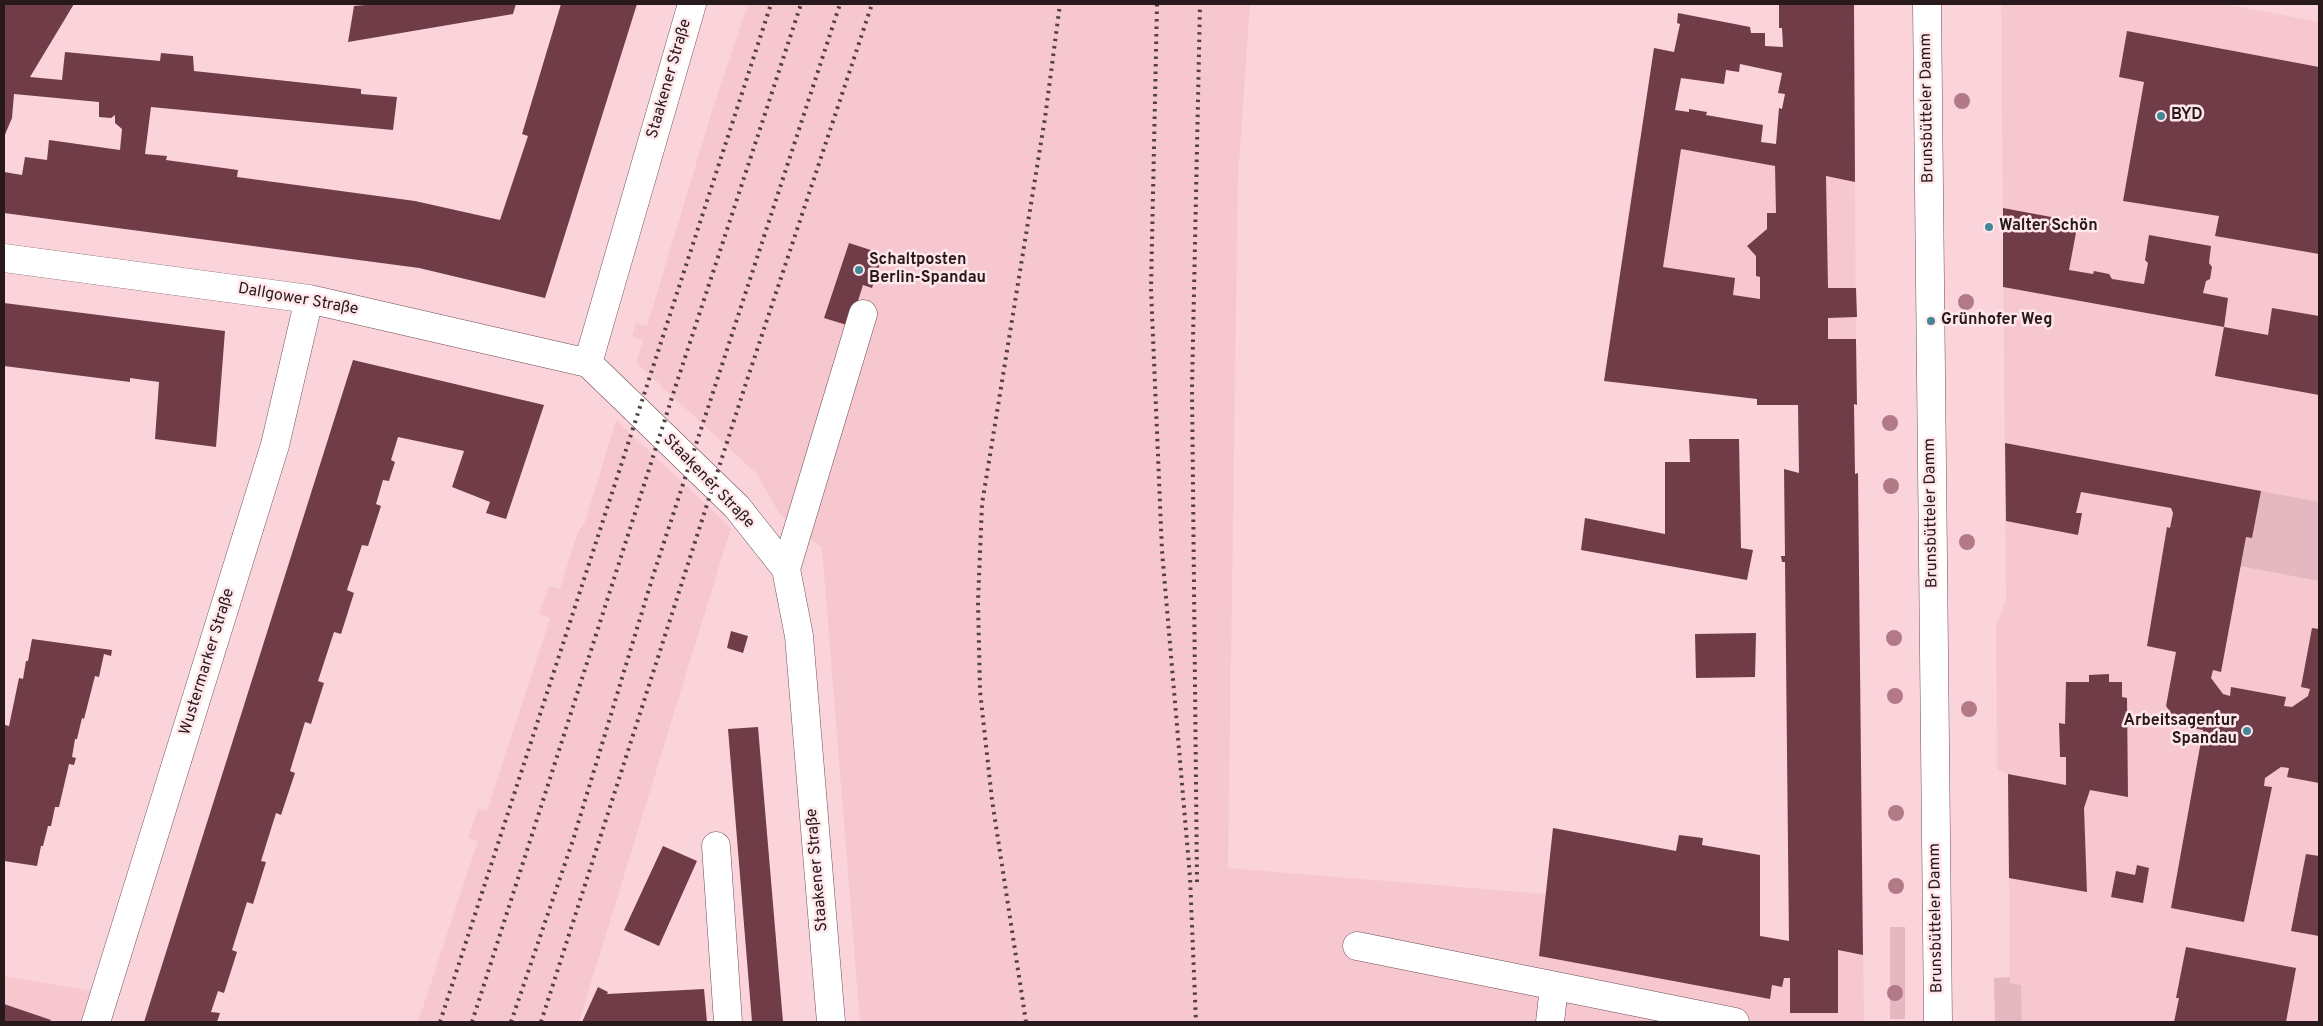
<!DOCTYPE html>
<html>
<head>
<meta charset="utf-8">
<style>
	body { margin:0 }
	#map { position:relative; width:2323px; height:1026px; overflow:hidden; background:#fbd4db; font-family:Overpass,sans-serif }
	canvas { display:block }
	.frame { position:absolute; inset:0; border:5px solid #27191c; pointer-events:none }
</style>
</head>
<body>
<div id="map">
<canvas width="2323" height="1026"></canvas>
<div class="frame"></div>
</div>
<script>
const ctx = document.querySelector('canvas').getContext('2d');
ctx.lineJoin = 'round';
function fill(path, color) { ctx.fillStyle = color; ctx.fill(path, 'evenodd'); }
function strokePath(path, color, width, dash) { ctx.strokeStyle = color; ctx.lineWidth = width; ctx.lineCap = dash ? 'butt' : 'round'; ctx.setLineDash(dash || []); ctx.stroke(path); }
function drawText(font, color, halo, rows, align = 'center') {
  ctx.font = font + ' Overpass,sans-serif'; ctx.lineWidth = 5; ctx.setLineDash([]); ctx.textBaseline = 'middle'; ctx.strokeStyle = halo; ctx.fillStyle = color; for (const [text, x, y, turn = 0] of rows) {
    ctx.save(); ctx.translate(x, y); ctx.rotate((+turn || 0) * Math.PI / 180); ctx.textAlign = isNaN(turn) ? turn : align; if (halo) ctx.strokeText(text, 0, 0); ctx.fillText(text, 0, 0); ctx.restore();
  }
}
fill(new Path2D(`
	M748 4H1250L1238 177 1228 868 1545 894 1863 955 1864 1022H860L822 548 781 516 756 473 636 363 643 340 632 336 636 323 647 326 712 111Z
	M2001 4H2224L2319 22V1022H2022L2021 985 2010 983 2008 774 1997 770 1996 627 2006 599Z
	M1639 140 1855 182 1856 377 1609 346Z
	M616 420 731 528 579 1022H418L478 841 468 838 478 809 487 811 550 618 539 614 549 586 560 589 578 532 585 522Z
	M4 976 97 992 87 1022H4Z`), '#f6c7cf');
fill(new Path2D(`
	M2261 491 2319 502V581L2240 566 2246 537 2252 538Z
	M1890 927H1905V1019H1890Z
	M2010 977V983L2021 985 2022 1022H1995L1994 978Z`), '#e5b7c0');
fill(new Path2D(`
	M4 4H74L30 77 62 80 65 52 160 61 161 53 193 56 194 71 361 89V94L397 97 393 130 151 107 145 154 167 156 166 160 238 170 237 177 415 201 500 220 528 136 522 134 561 4H637L545 298 419 268 4 213V172L22 175 25 157 47 160 49 140 120 150 122 129 115 123V115L111 118 99 117V102L14 94 12 118 4 137Z
	M376 4H516L513 14 348 42 354 6Z
	M1779 4H1854L1855 182 1826 176 1828 288H1856L1857 317 1828 318V339H1856L1857 405 1854 404 1855 474 1858 473 1863 955 1838 950V1013H1790V978H1784L1782 987 1772 985 1770 999 1539 956 1553 828 1676 851 1679 835 1703 838 1702 845 1760 855V936L1789 941 1785 562H1782L1781 556H1785L1784 469 1799 473 1798 405H1757V399L1604 381 1654 48 1674 52 1680 24 1677 23 1678 13 1750 27 1751 33H1765V46L1783 47 1782 28H1779ZM1740 64 1782 73 1778 93 1785 94 1782 109 1779 108 1776 144 1761 142 1763 125 1706 115 1707 112 1689 109V112L1675 110 1681 78 1724 84 1726 70 1739 72ZM1681 149 1775 166 1776 213H1767V229L1747 246 1756 256V276L1760 277V299L1733 295 1735 278 1663 267Z
	M2127 31 2319 67V254L2215 236 2219 216 2123 201 2144 82 2119 77Z
	M2003 208 2078 222 2069 270 2093 274 2094 271 2109 274 2112 279 2144 284 2148 263 2145 260 2149 235 2211 246 2209 263 2212 267 2210 279 2206 281 2203 293 2228 298 2224 327 2268 335 2272 308 2319 316V395L2215 376 2224 327 2003 287Z
	M849 243 883 254 872 288 863 285 850 326 824 318Z
	M4 303 225 331 216 447 155 439 159 382 130 378V382L4 366Z
	M353 360 544 405 506 519 486 513 490 502 452 487 464 451 398 437 391 460 395 462 389 481 383 480 376 504 381 506 368 546 362 545 347 590 354 593 341 634 334 632 318 681 324 683 311 724 305 722 290 771 295 773 281 815 276 813 261 861 266 862 253 904 247 902 232 950 237 952 224 993 218 991 211 1012 220 1013 217 1022H144Z
	M1689 439H1739L1741 548 1753 550 1747 580 1581 550 1585 518 1665 534V462H1690Z
	M2005 443 2261 491 2252 538 2246 537 2221 672 2213 670 2211 678 2223 694 2230 696 2231 687 2286 697 2284 706 2292 707 2308 696 2310 689 2301 687 2312 628 2319 629V783L2287 777 2289 768 2281 767 2265 778 2264 786 2272 787 2244 922 2171 908 2203 730 2180 726 2166 706 2176 652 2147 646 2167 527 2170 528 2173 513 2171 508 2081 492 2076 513H2082L2078 535 2006 521Z
	M731 631 748 636 743 653 727 648Z
	M1756 633 1755 677 1696 678 1695 634Z
	M32 639 112 650 111 656 104 654 99 677 95 676 84 719 82 718 77 739H75L72 757 76 758 74 765 69 764 59 807H55L51 826H48L43 846H41L37 866 4 861V731L5 725 9 726 19 678 23 679 26 661H28Z
	M2109 674V682H2122V697L2127 698 2128 797 2090 790 2084 808 2087 892 2009 878 2008 774 2066 785V757H2060L2059 723 2065 724 2066 682H2089V675Z
	M758 727 783 1022H752L728 729Z
	M663 846 697 861 659 946 624 930Z
	M2306 854 2319 856V936L2291 931Z
	M2137 865 2149 868 2143 903 2111 897 2116 871 2135 875Z
	M2186 947 2296 968 2286 1022H2174L2179 998H2176Z
	M598 987 608 992 607 994 704 989 707 1022H582Z
	M4 1004 51 1020 50 1022H4Z`), '#703c48');
const minor = new Path2D(`
	M4 258 309 299 588 363
	M588 363 737 507 786 569 799 636 831 1022
	M588 363 692 4
	M786 569 863 314
	M716 846 728 1022
	M1357 946 1735 1022
	M96 1022 275 445 309 299
	M1550 1022 1554 987`);
const major = new Path2D(`
	M1927 4 1938 1022`);
strokePath(minor, '#6e4e54', 29);
strokePath(major, '#6e4e54', 29);
strokePath(minor, '#fff', 28);
strokePath(major, '#fff', 28);
strokePath(new Path2D(`
	M1157 4 1151 289 1162 551 1190 877 1196 1022
	M1197 882 1192 388 1200 4
	M440 1022 771 4
	M472 1022 676 385 801 4
	M511 1022 573 840 652 579 840 4
	M541 1022 746 383 872 4
	M1026 1022 992 800 980 691 978 602 982 504 1045 118 1060 4`), '#534043', 4, [2.5, 5]);
ctx.fillStyle = '#b27987';
for (const [x, y] of [
	[1962,101],
	[1966,302],
	[1890,423],
	[1891,486],
	[1967,542],
	[1894,638],
	[1895,696],
	[1969,709],
	[1896,813],
	[1896,886],
	[1895,993]
]) { ctx.beginPath(); ctx.arc(x, y, 8, 0, 2 * Math.PI); ctx.fill(); }
for (const [x, y, r, color] of [
	[2161,116,5,"#448797"],
	[1989,227,5,"#448797"],
	[859,270,5,"#448797"],
	[1931,321,5,"#448797"],
	[2247,731,5,"#448797"]
]) { const dot = new Path2D(); dot.arc(x, y, r, 0, 2 * Math.PI); ctx.fillStyle = color; ctx.fill(dot); strokePath(dot, '#fee6ea', 2); }
drawText('16px', '#27191c', '#fee6ea', [
	["Staakener Straße",670,79,-74],
	["Brunsbütteler Damm",1928,108,-91],
	["Dallgower Straße",298,300,10],
	["Staakener Straße",708,482,46],
	["Brunsbütteler Damm",1932,513,-91],
	["Wustermarker Straße",208,662,-73],
	["Staakener Straße",818,870,-95],
	["Brunsbütteler Damm",1937,918,-91]
]);
drawText('bold 16px', '#27191c', '#fee6ea', [
	["BYD",2171,116],
	["Walter Schön",1999,227],
	["Schaltposten",869,261],
	["Berlin-Spandau",869,279],
	["Grünhofer Weg",1941,321],
	["Arbeitsagentur",2237,722,"right"],
	["Spandau",2237,740,"right"]
], 'left');
</script>
</body>
</html>
